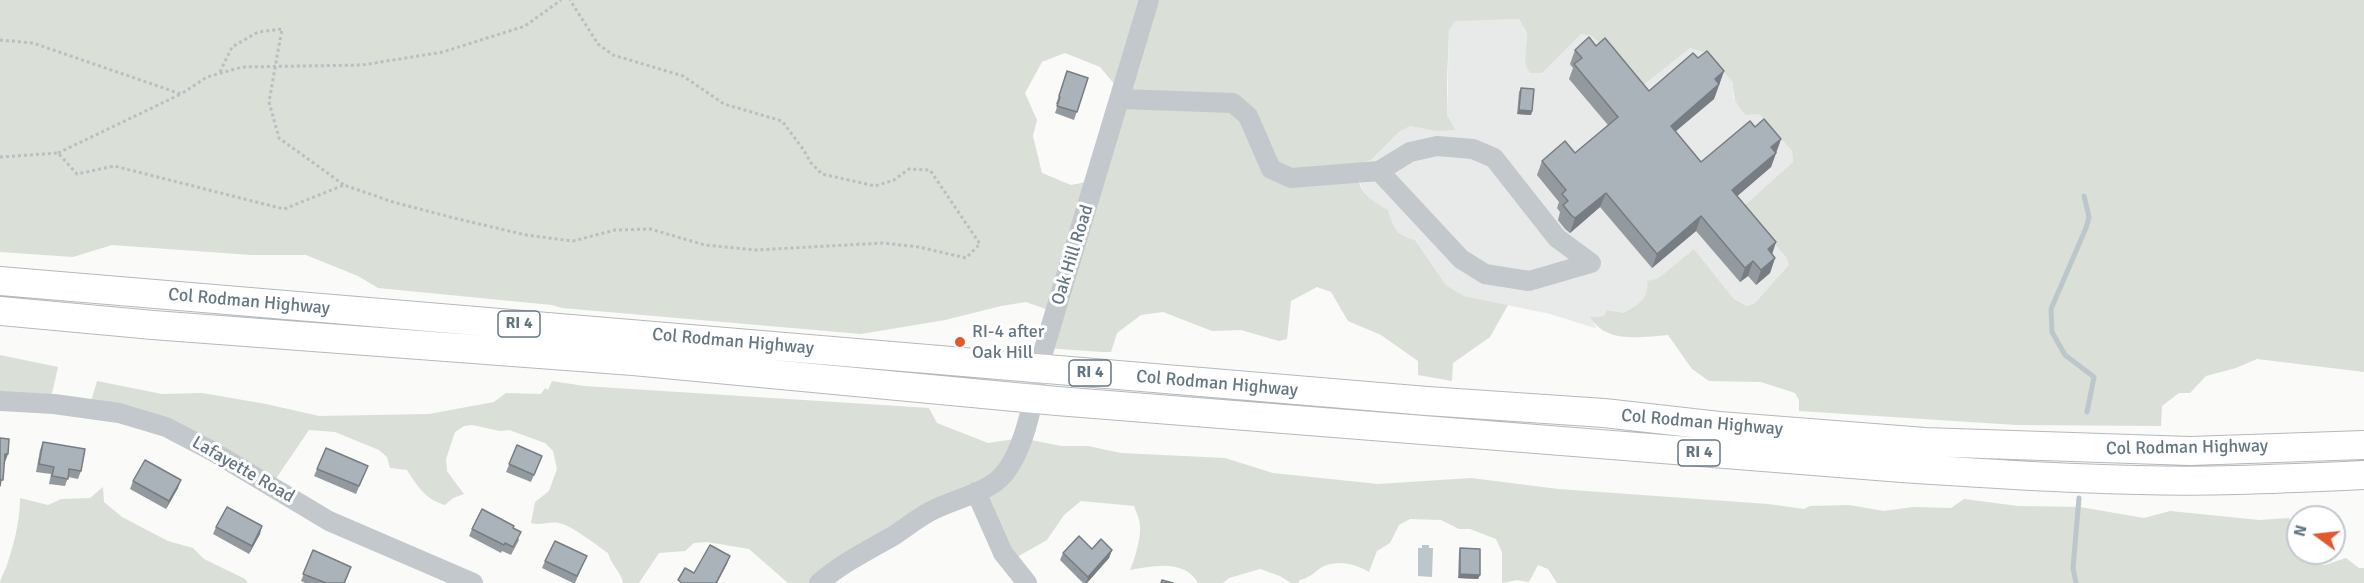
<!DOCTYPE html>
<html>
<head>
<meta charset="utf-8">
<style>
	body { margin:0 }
	#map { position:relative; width:2364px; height:583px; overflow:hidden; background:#fafaf8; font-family:Signika,sans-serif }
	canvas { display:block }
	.north { position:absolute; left:2286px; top:505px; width:60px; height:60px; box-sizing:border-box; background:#fff; border:2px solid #c1c8cd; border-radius:50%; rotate:285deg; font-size:16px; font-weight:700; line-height:24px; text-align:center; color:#657683 }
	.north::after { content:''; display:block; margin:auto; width:21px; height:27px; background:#e4572e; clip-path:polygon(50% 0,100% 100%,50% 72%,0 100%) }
</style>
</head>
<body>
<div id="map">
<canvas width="2364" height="583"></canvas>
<div class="north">N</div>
</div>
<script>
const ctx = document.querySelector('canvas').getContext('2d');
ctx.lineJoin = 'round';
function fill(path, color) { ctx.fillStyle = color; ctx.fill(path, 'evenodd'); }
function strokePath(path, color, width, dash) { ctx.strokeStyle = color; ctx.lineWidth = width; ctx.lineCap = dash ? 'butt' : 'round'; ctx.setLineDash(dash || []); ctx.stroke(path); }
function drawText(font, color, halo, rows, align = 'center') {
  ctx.font = font + ' Signika,sans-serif'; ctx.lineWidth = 6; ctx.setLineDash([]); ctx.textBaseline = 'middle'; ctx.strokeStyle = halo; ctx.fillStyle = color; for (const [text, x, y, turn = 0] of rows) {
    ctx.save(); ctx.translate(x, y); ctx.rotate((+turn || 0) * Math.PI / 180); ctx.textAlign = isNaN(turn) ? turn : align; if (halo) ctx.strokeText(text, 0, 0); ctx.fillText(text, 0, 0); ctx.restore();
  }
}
fill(new Path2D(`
	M1519 19 1527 33 1525 63 1565 49 1581 34 1592 36 1609 51 1683 52 1690 48 1706 53 1734 82 1733 97 1759 114 1792 151 1793 162 1744 207 1786 257 1789 266 1755 303 1747 306 1734 299 1694 249 1657 279 1644 300 1624 313 1607 310 1604 316 1591 317 1596 328H1595L1550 314 1464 296 1446 285 1415 240 1404 237 1392 226 1388 210 1365 197 1357 175 1359 164 1371 160 1399 132 1410 126 1435 131 1447 115 1449 30 1455 20Z`), '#e8e9e9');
fill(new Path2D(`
	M0 0H2364V372L2257 359 2236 368 2206 376 2190 393H2179L2162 406 2161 426 2016 425 1799 411V400L1795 393 1761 382 1709 381 1692 369 1668 335C1641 337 1606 344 1590 317L1604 316 1607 310 1624 313C1638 304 1650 299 1647 281L1657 279 1694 249 1734 299 1747 306 1755 303 1789 265 1786 257 1743 207 1793 162 1792 151 1759 114 1746 115C1735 104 1733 97 1733 82L1706 53 1690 48 1643 85 1592 36 1581 34 1542 73H1530L1525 63 1527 33 1519 19 1455 21 1449 30 1447 82V115L1455 130 1435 131 1410 126 1399 132 1371 160 1359 164C1355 191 1367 198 1388 210 1393 228 1396 235 1415 240L1446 285 1464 296 1508 305 1490 337 1453 363 1452 381 1418 375V361L1381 335 1348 321 1331 292 1317 287 1291 301 1287 339 1279 341 1241 330 1212 331 1163 312 1141 315 1117 333 1111 352H1102L1046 348 1054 312 1026 302 1001 306 945 320 861 334 562 308 552 305 378 288 358 276 306 255H251L112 245 73 257 0 252ZM1065 53 1100 67 1121 92 1092 181 1071 185 1042 173 1033 136 1037 120 1025 93 1042 62Z
	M0 355 58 367 50 402 0 401Z
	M97 381 162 394 202 393 266 404 319 416 429 414 494 402 506 393 541 394 545 388 548 390 552 381 584 386 929 408 937 423 988 443 1021 438 1061 446H1088L1121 453 1225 458 1273 473 1378 484 1471 478 1558 489 1768 504 1804 509 1810 506 1849 505 1884 511 1913 507 1951 508 1964 499 2018 506 2080 507 2144 518 2170 511 2259 520 2289 518 2298 536V553H2303L2305 563 2325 565 2346 558 2359 568H2364V583H1557L1548 569 1538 565 1529 582 1517 580 1502 583V552L1496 539 1470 529H1459L1441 520 1410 519 1399 525 1390 543 1377 551 1369 572C1355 564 1341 560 1324 566 1315 570 1313 577 1300 580L1298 583H1291L1280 576 1260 569 1229 578 1223 583H1198C1184 559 1153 566 1130 570 1135 559 1141 537 1140 526 1140 519 1136 512 1134 506L1081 501 1064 515 1047 540 1010 561 975 496 819 583H788L749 549 707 542 694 543 685 551 659 553 639 583H623C622 573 611 565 608 553 596 545 573 526 559 523 549 521 541 526 531 523L535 502 549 491 557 469 553 451 545 443 509 430 500 431 472 425 464 426 455 432 446 459 447 471 464 494 453 498 445 505C425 499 418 487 407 470L390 468 387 457 379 450 335 432 309 430 273 483 179 433 89 408Z
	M103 487 104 502 122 517 168 541 193 548 204 559 245 579 248 583H0C1 576 5 572 7 565 14 544 20 521 20 498L48 505 61 499 90 498Z`), '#dadfd7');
fill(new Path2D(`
	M1422 545H1429V548H1433L1432 577 1418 576V548H1422Z`), '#bbc7cb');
strokePath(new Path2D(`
	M2084 196 2089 217 2086 228 2051 309 2052 332 2065 355 2094 377 2087 412
	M2076 583 2073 568 2079 498`), '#bbc7cb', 5);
const highway = new Path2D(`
	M0 281 1427 401 1604 413 1719 426 1925 442 2190 451 2364 445
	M0 311 153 325 633 361 1057 401 1902 468C2013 475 2125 483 2236 480 2279 479 2321 477 2364 475`);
strokePath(highway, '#b4b9bd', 30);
strokePath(new Path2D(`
	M0 40 33 43 181 94 207 77 242 67 362 65 443 52 525 26 561 0
	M220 72 232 47 258 32 282 29 269 102 279 138 344 185
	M58 153 181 94
	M0 157 58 153 77 174 114 166 284 209 344 185 393 202 454 218 526 235 573 241 615 230 650 229 705 245 756 250 883 243 919 247 966 258 980 244 930 170 909 169 894 180 875 186 822 174 811 163 803 149 782 121 724 104 683 76 613 55 598 44 570 0`), '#bbbfc2', 3, [3, 3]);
strokePath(new Path2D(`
	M1121 99 1233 103 1248 116 1271 169 1291 178 1379 171 1461 259 1485 274 1529 281 1591 263 1557 238 1494 158 1473 149 1437 146 1410 152 1379 171
	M0 401 54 404 119 413 166 427 212 451 329 521 473 583
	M976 492 1003 553 1027 583
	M819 583C842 563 867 551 893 536 907 527 920 516 935 509 955 499 981 494 998 480 1023 458 1034 401 1038 369L1149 0`), '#c3c8cc', 20);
strokePath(highway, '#fff', 28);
fill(new Path2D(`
	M1596 46 1649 91 1698 58 1724 71 1714 99 1675 132 1701 162 1755 127 1781 139 1771 167 1737 196 1776 242 1772 254 1775 258 1770 273 1756 285 1748 276 1740 282 1696 231 1652 268 1600 207 1570 233 1565 229 1558 220 1560 212 1557 208 1559 202 1537 175 1542 161 1575 153 1608 125 1569 79 1573 68 1570 64 1575 50Z
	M1067 71 1088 78 1074 120 1055 113 1058 104H1056Z
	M1521 88 1532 111 1531 115 1517 114 1519 92Z
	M43 442 81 471 78 479 68 477 65 486 49 484 51 474 36 472 40 450Z
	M517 445 542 456 531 482 506 472Z
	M317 469 365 473 356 494 314 476Z
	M133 481 178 488 166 509 130 489Z
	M216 527 260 534 249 554 213 534Z
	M513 528 519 540 511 555 502 551 501 553 469 536 472 529Z
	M1460 548 1480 575 1478 579 1458 578 1459 552Z
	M1092 549 1112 550 1109 558 1087 583H1083L1060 560 1063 553Z
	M313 550 351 567 345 583H305L301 581Z
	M587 556 575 583H573L542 568 545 561Z`), '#929a9f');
fill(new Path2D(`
	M1724 71 1714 99 1665 140 1671 126 1715 79Z
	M1519 110 1532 111 1531 115 1517 114Z
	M1781 139 1771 167 1727 205 1732 190 1771 147Z
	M1606 193 1600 207 1570 233 1575 218Z
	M1701 216 1696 231 1652 268 1657 254Z
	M1776 242 1771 257 1768 249Z
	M1775 258 1770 273 1756 285 1761 270Z
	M1753 261 1748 276 1740 282 1745 268Z
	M5 454H8L5 462 2 461Z
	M181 480 178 488 166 509 169 501Z
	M262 526 260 534 249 554 252 546Z
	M1112 550 1109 558 1087 583H1086L1088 577Z
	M730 556 727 564 717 583H716Z
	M1460 574 1480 575 1478 579 1458 578Z`), '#777d82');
const building = new Path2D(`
	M1589 37 1596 46 1605 38 1649 91 1693 53 1698 58 1707 51 1724 71 1715 79 1719 84 1671 126 1701 162 1750 121 1755 127 1764 119 1781 139 1771 147 1776 153 1732 190 1776 242 1768 249 1775 258 1761 270 1753 261 1745 268 1701 216 1657 254 1606 193 1575 218 1571 215 1563 205 1568 201 1562 194 1566 190 1542 161 1565 141 1575 153 1618 117 1574 64 1582 58 1575 50Z
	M1067 71 1088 78 1077 112 1057 106 1060 97 1059 96Z
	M1521 88 1534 89 1532 111 1519 110Z
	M0 438 9 439 8 454H5L3 480H1L0 486Z
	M43 442 85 449 81 471 69 469 68 479 52 476 54 467 39 464Z
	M517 445 542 456 534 475 509 464Z
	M326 448 368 466 359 486 317 469Z
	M145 460 181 480 169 501 133 481Z
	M227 507 262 526 252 546 216 527Z
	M482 509 514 526 513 528 521 532 513 547 505 543 504 545 472 529Z
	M1079 536 1092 549 1101 539 1112 550 1088 577 1063 553Z
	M555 541 587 556 577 576 545 561Z
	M710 545 730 556 716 583H682L678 580 685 568 694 573Z
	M1460 548 1480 549V575L1460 574Z
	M313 550 351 567 344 583H326L303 574Z
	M1162 580 1173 583H1161Z`);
fill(building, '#aab3b9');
strokePath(building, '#777d82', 1.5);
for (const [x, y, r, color] of [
	[960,342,6,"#e4572e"]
]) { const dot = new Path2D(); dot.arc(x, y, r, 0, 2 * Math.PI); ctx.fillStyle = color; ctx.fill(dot); strokePath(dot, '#fff', 2); }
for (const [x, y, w] of [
	[519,324,42],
	[1090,373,42],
	[1699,453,42]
]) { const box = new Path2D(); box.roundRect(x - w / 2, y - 13, w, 26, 4.5); ctx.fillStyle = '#fff'; ctx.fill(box); strokePath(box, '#657683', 1.5); }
drawText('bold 16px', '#657683', null, [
	["RI 4",519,324],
	["RI 4",1090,373],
	["RI 4",1699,453]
]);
drawText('18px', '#657683', '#fff', [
	["Oak Hill Road",1073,255,-73],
	["Col Rodman Highway",249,302,5],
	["Col Rodman Highway",733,342,5],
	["Col Rodman Highway",1217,384,5],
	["Col Rodman Highway",1702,423,5],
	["Col Rodman Highway",2187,448,-1],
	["Lafayette Road",243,470,30]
]);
drawText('18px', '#657683', '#fff', [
	["RI-4 after",972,332],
	["Oak Hill",972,353]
], 'left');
</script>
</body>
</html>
